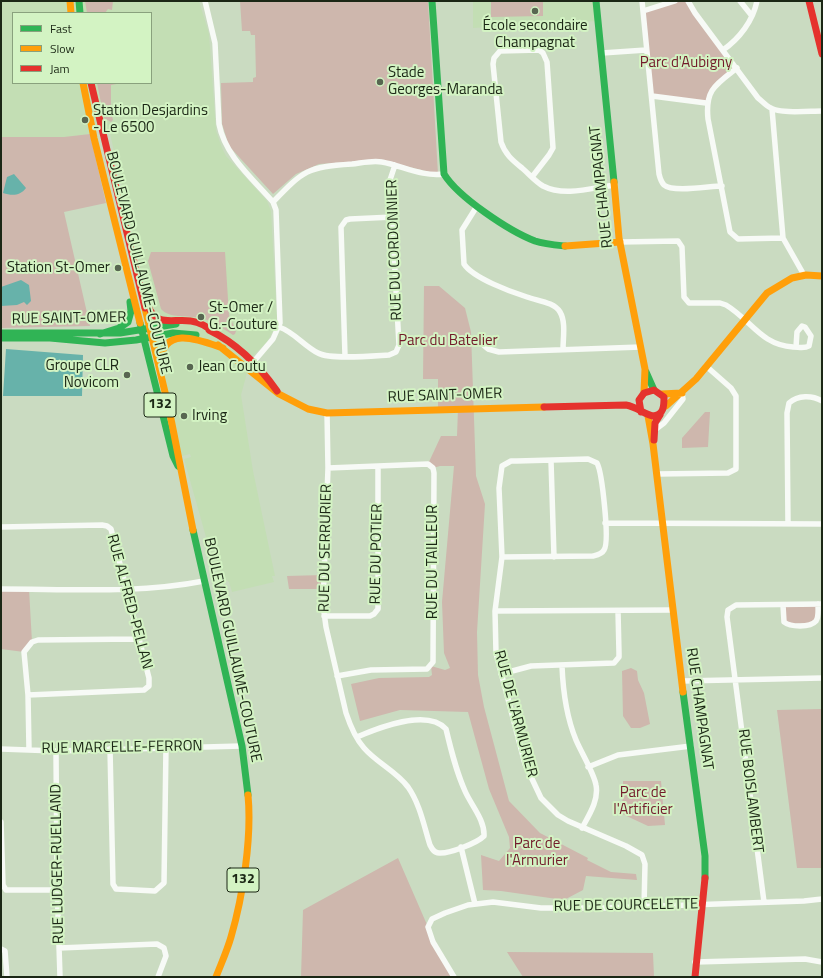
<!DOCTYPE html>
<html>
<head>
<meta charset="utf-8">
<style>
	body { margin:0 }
	#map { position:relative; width:823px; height:978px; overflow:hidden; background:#cadbc1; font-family:"Titillium Web",sans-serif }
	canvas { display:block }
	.frame { position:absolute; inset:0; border:2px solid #1b2715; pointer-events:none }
	.legend { position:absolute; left:12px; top:12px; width:140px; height:72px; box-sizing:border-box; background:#d3f3c3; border:1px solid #89a17d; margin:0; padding:5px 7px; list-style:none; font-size:12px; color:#1b2715 }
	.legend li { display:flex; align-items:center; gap:8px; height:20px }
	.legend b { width:20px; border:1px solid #89a17d }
</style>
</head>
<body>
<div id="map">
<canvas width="823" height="978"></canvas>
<div class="frame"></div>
<ul class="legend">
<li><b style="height:5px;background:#30b455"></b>Fast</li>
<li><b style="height:5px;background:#ff9f0a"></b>Slow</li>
<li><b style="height:5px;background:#e5322d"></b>Jam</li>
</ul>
</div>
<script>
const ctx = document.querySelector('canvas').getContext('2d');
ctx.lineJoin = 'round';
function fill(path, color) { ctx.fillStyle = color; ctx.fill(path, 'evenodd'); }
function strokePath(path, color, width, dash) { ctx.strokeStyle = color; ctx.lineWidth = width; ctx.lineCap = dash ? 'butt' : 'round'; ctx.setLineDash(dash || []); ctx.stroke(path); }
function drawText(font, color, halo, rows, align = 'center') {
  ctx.font = font + ' "Titillium Web",sans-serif'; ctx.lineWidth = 4; ctx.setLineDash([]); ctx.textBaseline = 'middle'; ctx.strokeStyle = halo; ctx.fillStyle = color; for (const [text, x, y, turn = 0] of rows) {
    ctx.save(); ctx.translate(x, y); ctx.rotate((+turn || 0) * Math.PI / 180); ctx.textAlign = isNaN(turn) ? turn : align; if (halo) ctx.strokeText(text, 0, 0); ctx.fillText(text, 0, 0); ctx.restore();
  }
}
fill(new Path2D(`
	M1 1H199L209 34 216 131 222 148 226 156 267 201 271 211 277 319 274 329 267 342 251 358 241 395 253 471 275 576H272L274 582 232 592 229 582 223 577 217 576 184 459 191 457 190 454 182 456 156 350 152 316 150 312 109 129 93 130 90 134 49 140 1 138ZM13 13H151V83H13Z
	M473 1H596L598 21 473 28Z`), '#c3deb4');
fill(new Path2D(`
	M85 1H113L112 10 108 9 105 13H87Z
	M240 1H428L438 174 381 160 319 164 296 174 273 194 229 146 222 124 221 83 253 82V78L256 77 255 35H251L250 31H242Z
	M491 1H543V16L491 17Z
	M675 1H688L737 68 719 82 706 103 652 96 643 11Z
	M97 83H122L111 85V112L113 120 111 122 104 118Z
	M90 134 106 203 64 212 90 326 1 328V137H64Z
	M151 252H225L229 315 236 331 235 334 233 335C222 328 212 320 200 318 188 315 170 319 161 309L148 261Z
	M424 286H439L465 308 471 332 476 476 485 504 477 632 478 675 484 707 509 801 540 833 588 858 587 860 611 872 636 874 637 880 586 876 583 890 564 900 501 891 483 890 481 855 499 861 510 848 509 837 489 789 468 712 400 710 360 721 351 684 379 678 429 677 432 675 431 666 445 670 450 668 444 653 442 602 454 466H440L433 468 428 464 441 436H457L458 409H438V379H423Z
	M705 412H710L708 447 682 448V438Z
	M323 575 322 589H289L287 576Z
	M1 589H29L32 642 24 652 1 649Z
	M818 604 814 623 787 624 783 605Z
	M631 668 637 671 638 680 644 693 650 724 640 728H631L623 716 622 671Z
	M822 709V868H797L777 710Z
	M623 781H661L665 825 648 826 618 812 623 799Z
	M398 858 428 927 454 977H301L303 910Z
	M507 952 653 953 654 977H523Z`), '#ceb7ad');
fill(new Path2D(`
	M14 174 26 188C20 196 12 196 3 193L7 177Z
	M21 280 29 285 31 301 27 305 24 302 17 305 1 306V287Z
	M6 349 83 355 82 396H3Z`), '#67b2aa');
strokePath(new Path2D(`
	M205 1 215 43 219 124C225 156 253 179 273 202L276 210 280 323 273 339 250 366
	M642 1 659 174C660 178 662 183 664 185 673 193 710 186 722 186
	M688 1 695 13 758 98C762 101 766 106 771 108 781 114 809 111 822 111
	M740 1 752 16
	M643 11 675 1
	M723 50C739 39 753 21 757 1
	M602 53 646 50
	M737 68C715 85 705 90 708 119L730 232 738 239 783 238
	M652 96 706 103
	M772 109 783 238 804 275
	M532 177 549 155 553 148 547 62 543 53 539 50 500 51 494 58 493 64 501 142C505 154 512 160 522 168 529 174 536 182 543 186 564 197 592 188 614 185
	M273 202C304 170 307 167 352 164 361 163 373 160 382 162 403 166 422 177 444 174
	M477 206 462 230 464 264C473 278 511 292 527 297 538 301 554 302 560 312 566 322 563 338 563 349
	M620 242 678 241 682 247 684 297 689 303H720L726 305C751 320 761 345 793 347 799 347 804 349 809 346L811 336 805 327 802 326 797 332 796 347
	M279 327C294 332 304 346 318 353 331 360 372 356 389 355L396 352 399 345 390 180 395 165
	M482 344 488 349 499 352 641 347
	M345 356 341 227 346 220 350 219 393 217
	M327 413 328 468 323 605 326 627 346 713C350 725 355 738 364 748 377 763 396 771 408 787 420 804 424 826 430 845 432 849 434 853 439 853 449 854 477 843 484 836 485 820 471 805 465 791 456 771 451 750 446 729 427 708 378 728 357 737
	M656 429 664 423 683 399 682 393
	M551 461 554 557
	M328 468 428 464 433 468 434 473 433 662 427 669 371 670 337 676
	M657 474 728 473 736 469V396L731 388 706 366
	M605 523 822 524
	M788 524 787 413 789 403C798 395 812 395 822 401
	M1 527 102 525 107 526 111 529 149 678V686L144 690 28 695
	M502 557 593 556C597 555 602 554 604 550 610 542 602 472 597 463L588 459 517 461H511L502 466 499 488 502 557 495 611 496 653 525 764 541 798 558 815 568 821 626 846 642 855 645 864 644 907
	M1 589C68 589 138 594 204 581
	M783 605 784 622C790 627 810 628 816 621 819 617 818 609 818 604
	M495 611 672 610
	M324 616H370L374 614 378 609V467
	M562 666C563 691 566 716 576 740 581 752 594 773 596 785 599 800 589 815 582 828
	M501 674 531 666 614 663 619 657V653L618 611
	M682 681 822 678
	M1 749 56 751 242 746
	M29 749 28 695 24 652 32 642 38 640 138 639
	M110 749 113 884 116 889 155 891 164 883 166 747
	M56 751 57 884 60 977
	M588 767 618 755 691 746
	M1 822 3 885 6 890H57
	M461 847 475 904
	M764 902 727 617 728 610 736 605 822 604
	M59 948 157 944 164 948 166 956 158 977
	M1 949 5 951 7 977
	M695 962 805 959 822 962
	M454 977 433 942 428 927 432 919 445 913 468 905 493 902 541 908H602L804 901 822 899`), '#f7faf6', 5.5);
strokePath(new Path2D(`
	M79 1 80 13
	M432 1 444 174C458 197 509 231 535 241 544 244 555 245 565 246
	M596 1 614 182
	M140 323 173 456 178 466
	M1 333H120L176 324
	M100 334 119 328 128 322 131 311 130 302
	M1 338H50L105 343 136 340 173 333 196 335
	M646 372 654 390
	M193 530 242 746 248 795
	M683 692 705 856V878`), '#30b455', 7);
strokePath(new Path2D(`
	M70 1 71 13
	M83 83 94 138 140 323
	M614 182 619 238 645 369 644 393
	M565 246 620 242
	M145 308 169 409 193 530
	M218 345 279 394 308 409 327 413 544 407
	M160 363C163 324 200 340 223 348
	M661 394 682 393
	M666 406 696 379 767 293 792 278 806 275 822 276
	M648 416 653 444 683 692
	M216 977C221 964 227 951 231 937 243 896 252 837 248 795`), '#ff9f0a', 7);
strokePath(new Path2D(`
	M809 1 822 54
	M91 83 145 308
	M148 306C157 328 173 318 191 321 200 322 207 327 214 332
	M209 330C236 343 260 367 277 391
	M544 407 626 405C637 407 644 414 653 416 664 415 664 406 664 397L654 390 644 393 639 400 641 412
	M654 440 655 423 660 415
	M695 977 705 878`), '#e5322d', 7);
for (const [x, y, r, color] of [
	[535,11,4,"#586651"],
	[380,82,4,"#586651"],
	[85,120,4,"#586651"],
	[118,268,4,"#586651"],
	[201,317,4,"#586651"],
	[190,367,4,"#586651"],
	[127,375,4,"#586651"],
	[184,416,4,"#586651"]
]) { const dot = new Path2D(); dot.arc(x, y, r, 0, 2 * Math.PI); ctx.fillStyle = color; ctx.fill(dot); strokePath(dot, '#d3f3c3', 1.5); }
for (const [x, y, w] of [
	[160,405,32],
	[243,880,32]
]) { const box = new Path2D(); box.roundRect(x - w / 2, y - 12, w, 24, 3); ctx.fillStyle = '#d3f3c3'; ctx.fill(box); strokePath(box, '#1b2715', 1); }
drawText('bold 14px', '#1b2715', null, [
	["132",160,405],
	["132",243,880]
]);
drawText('15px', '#1b2715', '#d3f3c3', [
	["École secondaire",535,26,"center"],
	["Champagnat",535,43,"center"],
	["Stade",388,73],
	["Georges-Maranda",388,90],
	["Station Desjardins",93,111],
	["- Le 6500",93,128],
	["Station St-Omer",110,268,"right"],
	["St-Omer /",209,308],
	["G.-Couture",209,325],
	["Groupe CLR",119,366,"right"],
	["Novicom",119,383,"right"],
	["Jean Coutu",198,367],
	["Irving",192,416]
], 'left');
drawText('15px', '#721a2a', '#d3f3c3', [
	["Parc d'Aubigny",686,63],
	["Parc du Batelier",448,341],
	["Parc de",643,793],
	["l'Artificier",643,810],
	["Parc de",537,844],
	["l'Armurier",537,861]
]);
drawText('15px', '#1b2715', '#d3f3c3', [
	["RUE CHAMPAGNAT",602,187,-96],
	["RUE DU CORDONNIER",395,250,-92],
	["BOULEVARD GUILLAUME-COUTURE",138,263,76],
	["RUE SAINT-OMER",69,319,-1],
	["RUE SAINT-OMER",445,396,-2],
	["RUE DU SERRURIER",326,548,-89],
	["RUE DU POTIER",377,554,-89],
	["RUE DU TAILLEUR",433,562,-90],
	["RUE ALFRED-PELLAN",129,602,75],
	["BOULEVARD GUILLAUME-COUTURE",232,650,78],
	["RUE CHAMPAGNAT",699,709,82],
	["RUE DE L'ARMURIER",515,714,75],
	["RUE MARCELLE-FERRON",122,748,-1],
	["RUE BOISLAMBERT",750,791,83],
	["RUE LUDGER-RUELLAND",58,864,-91],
	["RUE DE COURCELETTE",626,906,-1]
]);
</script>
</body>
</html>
